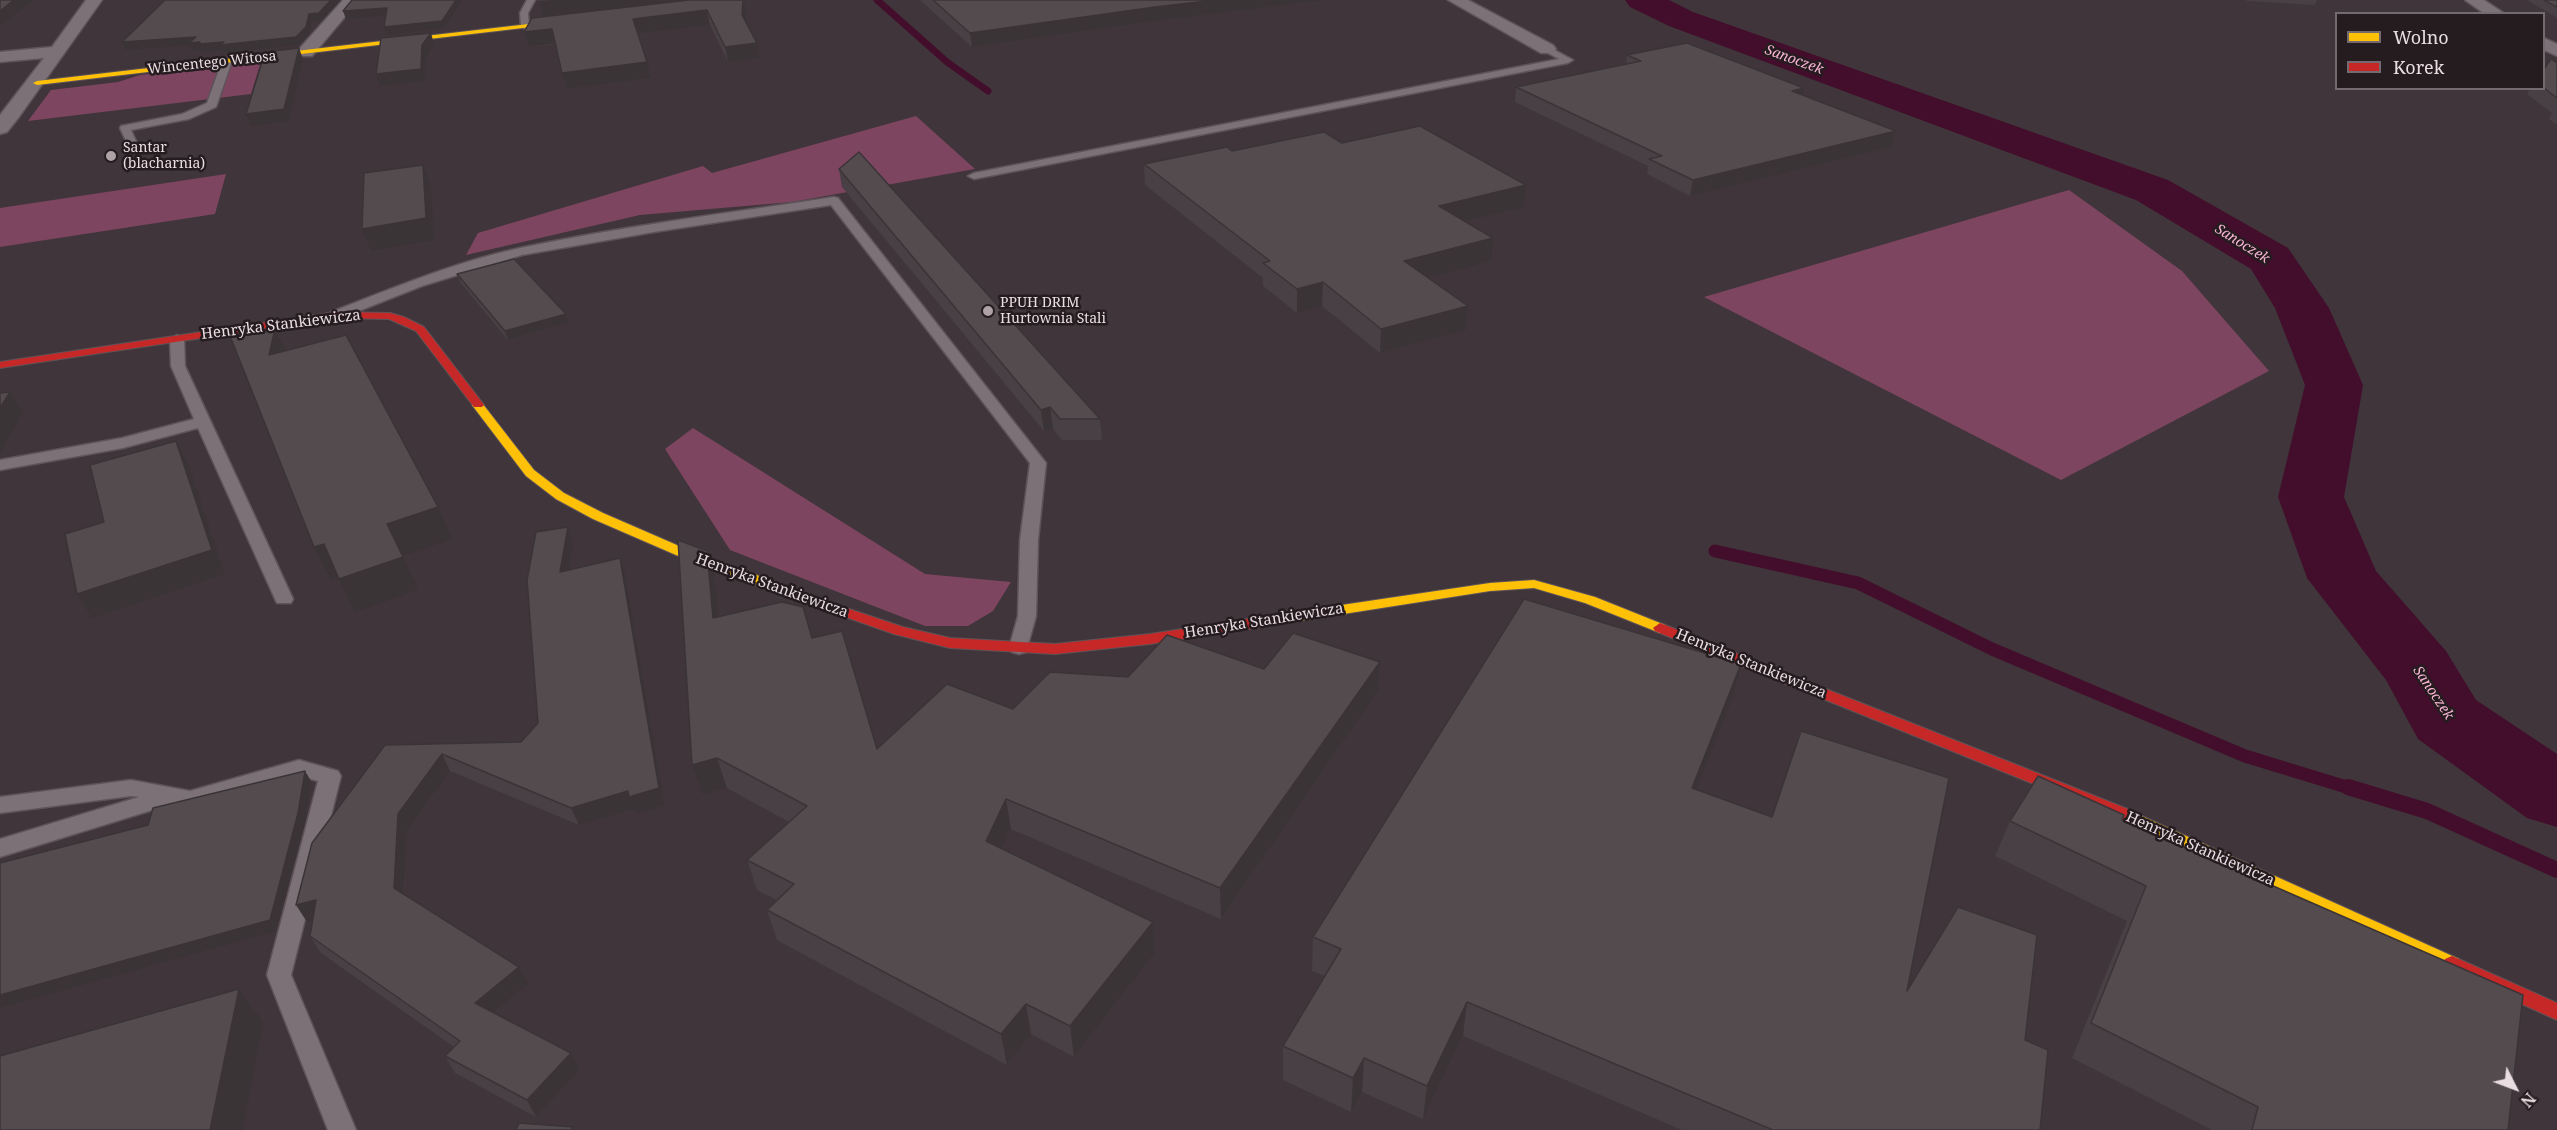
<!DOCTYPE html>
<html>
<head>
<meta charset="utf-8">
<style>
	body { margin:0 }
	#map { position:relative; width:2557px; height:1130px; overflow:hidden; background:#40353a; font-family:"Noto Serif",serif }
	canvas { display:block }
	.legend { position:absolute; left:2335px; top:12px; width:210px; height:78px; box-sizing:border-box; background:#251c20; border:2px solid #74696e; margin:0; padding:8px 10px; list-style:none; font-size:18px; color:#eadde2 }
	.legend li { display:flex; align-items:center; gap:12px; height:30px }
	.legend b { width:30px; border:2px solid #74696e }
	.north { position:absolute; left:2485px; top:1058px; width:60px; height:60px; -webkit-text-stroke:4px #251c20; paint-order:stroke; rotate:132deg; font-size:16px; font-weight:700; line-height:24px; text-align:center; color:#eadde2 }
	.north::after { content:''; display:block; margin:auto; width:21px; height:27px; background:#eadde2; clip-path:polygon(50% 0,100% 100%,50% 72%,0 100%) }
</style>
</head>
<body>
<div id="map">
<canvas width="2557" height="1130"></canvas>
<ul class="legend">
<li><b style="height:8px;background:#ffc107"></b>Wolno</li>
<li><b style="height:8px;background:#c62828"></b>Korek</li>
</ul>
<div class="north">N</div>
</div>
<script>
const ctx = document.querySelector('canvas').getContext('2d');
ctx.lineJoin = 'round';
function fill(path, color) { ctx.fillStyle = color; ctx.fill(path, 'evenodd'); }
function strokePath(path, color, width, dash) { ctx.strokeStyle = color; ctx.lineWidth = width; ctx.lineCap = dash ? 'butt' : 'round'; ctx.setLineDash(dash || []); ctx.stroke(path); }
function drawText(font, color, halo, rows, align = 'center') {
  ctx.font = font + ' "Noto Serif",serif'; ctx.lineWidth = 5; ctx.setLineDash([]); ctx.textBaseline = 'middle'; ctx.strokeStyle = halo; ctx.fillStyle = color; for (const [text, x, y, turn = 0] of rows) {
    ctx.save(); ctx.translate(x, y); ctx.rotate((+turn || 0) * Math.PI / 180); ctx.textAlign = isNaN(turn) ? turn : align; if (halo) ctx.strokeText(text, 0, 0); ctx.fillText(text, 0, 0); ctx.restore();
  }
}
fill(new Path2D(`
	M261 62 251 94 28 121 51 90 118 82 140 75Z
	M916 116 975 169 792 202 640 215 466 255 478 233 703 166 712 173Z
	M226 174 215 214 0 247V208Z
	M2069 190 2182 271 2269 371 2061 480 1704 297Z
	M693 428 925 574 1011 582 993 611 968 626H925L730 550 665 449Z`), '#7d4560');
strokePath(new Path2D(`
	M877 0 947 62 988 91`), '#430e2b', 7);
strokePath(new Path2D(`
	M1715 551 1858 583 1992 649 2245 756 2353 789`), '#430e2b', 13);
strokePath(new Path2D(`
	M2348 787 2427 811 2557 870`), '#430e2b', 16);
fill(new Path2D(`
	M1625 0H1669L1693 12 2168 180 2288 248 2329 308 2363 385 2344 497 2376 571 2446 651 2476 700 2557 754V827L2527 818 2418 739 2386 680 2307 578 2278 497 2305 385 2275 308 2251 269 2136 200 1669 26 1630 7Z`), '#430e2b');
const lane = new Path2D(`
	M527 0H535L528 13 529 26 525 29 521 26 520 13Z
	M1547 46 1573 60 1568 63 974 179 968 176 974 173 1559 59 1544 51 1542 49Z
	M227 58 232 61 216 107 189 119 131 130 136 141 135 143H127L120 128 121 126 182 114 207 103 222 61Z
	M834 197 838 198 1046 463 1038 540 1036 616 1026 652 1019 654 1012 652 1009 648 1018 616 1020 540 1030 463 831 205 654 232 522 255 422 286 341 318 336 319 329 315 331 312C393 288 455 262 520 248 624 226 729 213 834 197Z
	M177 335 184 339 185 366 293 599 291 603H277L275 599 198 428 123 448 0 470V460L122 438 194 419 171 366 170 339Z
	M299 760 338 771 341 776 291 975 356 1130H328L267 975 318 781 299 776 190 807 172 804 0 857V839L139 797 131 796 0 813V797L131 780 190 791Z`);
const street = new Path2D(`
	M86 0H102L19 117 7 132 0 134V115L44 58 0 62V52L52 47Z
	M343 0H359L312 56H300L297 52 300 48Z
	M1448 0H1468L1553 45 1556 49 1553 53H1541Z
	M2465 0H2484L2505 14H2485Z
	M2544 38 2557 44V56L2544 50Z`);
const slow = new Path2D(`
	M572 19 574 22 37 85 33 83 37 81Z
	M478 402 482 403 534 470 564 493 603 513 686 549 827 601 829 604 822 608 817 607 676 555 593 519 556 499 526 476 472 405Z
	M1534 580 1595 597 1665 625 1667 628 1660 633 1585 603 1534 588 1490 591 1254 628 1247 623 1254 618 1490 583Z
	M2124 808 2459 959 2461 964 2459 969 2452 972 2445 969 2118 818 2116 814 2118 810Z`);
const jam = new Path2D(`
	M336 312 390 313 404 317 424 327 484 405 482 407H474L416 331 389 319 336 318 0 368V362Z
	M822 600 903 627 950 638 1055 644 1150 634 1254 618 1261 623 1254 628 1150 644 1055 654 950 648 894 634 817 607 815 604Z
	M1660 623 2130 810 2132 814 2130 818 2124 820 2118 818 1655 631 1653 628Z
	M2452 956 2557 1003V1020L2445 969 2443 964 2445 959Z`);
strokePath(lane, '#5d5358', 3);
strokePath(street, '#5d5358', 3);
strokePath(slow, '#5d5358', 2);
strokePath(jam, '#5d5358', 2);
fill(lane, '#7b7176');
fill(street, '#7b7176');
fill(slow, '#ffc107');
fill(jam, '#c62828');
fill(new Path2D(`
	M539 0H748H744L747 13 746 22 760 58 728 62 710 25 637 34 651 78 567 89 556 44 529 47 524 32 543 16 539 1Z
	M920 0H1337L1316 1 1156 21 972 47Z
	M2246 0H2317L2315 5 2247 1Z
	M2527 0H2557V17H2556Z
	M1627 55 1802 95 1896 131 1892 147 1690 196 1647 174 1648 166 1515 102 1516 87 1626 64Z
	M2557 63V125L2549 119 2552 113 2527 94 2530 88H2544V69Z
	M1342 143 1524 207 1465 221 1491 261 1428 278 1466 330 1380 353 1322 306 1297 313 1263 286V278L1145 185 1144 164Z
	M839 169 1100 419 1102 440H1062L1053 429 1044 431 842 187Z
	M457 274 569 322 508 340 460 282Z
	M573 543 569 570 625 573 665 805 636 814 634 809 579 825 450 771 407 831 404 894 528 984 493 1012 571 1053 580 1070 536 1117 455 1073 445 1056 454 1047 321 953 310 936 313 920 307 922 385 745 521 742 538 723Z
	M707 551 715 579 719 617 812 638 877 749 1128 677 1264 669 1378 691 1221 919 1011 829 1001 849 1155 953 1074 1057 1031 1034 1007 1065 777 940 767 910 777 900 757 890 747 860 789 822 727 788 703 795Z
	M1733 697 1696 789 1907 991 2025 1040 2040 1130H1682L1463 1036 1423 1119 1362 1092 1351 1112 1283 1080V1046L1325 976 1312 971 1313 937Z
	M2122 820 2508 1130H2212L2072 1058 2127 921 1995 856 2010 821Z`), '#484044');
fill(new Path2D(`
	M14 0H34L0 26V11Z
	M331 0H341L322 20 312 21 309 34 299 45 224 53 223 50 202 52 201 50 192 51 190 45 126 50 122 42 196 37 309 14Z
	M456 0H463L444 28 387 35 384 27Z
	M551 0H689L543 17 539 1Z
	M744 0 747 13 745 29 742 15Z
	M1216 0H1337L1316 1 1156 21 972 47 970 33 1155 7Z
	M387 8 389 15 346 19 343 11Z
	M707 10 710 25 636 34 633 19Z
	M552 29 557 43 529 47 524 32Z
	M431 33 434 44 426 57 425 81 380 86 376 74 422 45Z
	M757 43 760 58 728 62 725 47Z
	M299 48 303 59 289 121 251 126 246 114Z
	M647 62 651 78 567 89 562 73Z
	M1804 88 1801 103 1792 91Z
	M1896 131 1892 147 1690 196 1693 180Z
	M423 165 431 185 434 240 371 251 362 229Z
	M1526 185 1524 207 1437 228 1439 206Z
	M1493 238 1491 261 1403 285 1404 261Z
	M1323 282 1322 306 1297 313V289Z
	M1468 306 1466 330 1380 353 1381 329Z
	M566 314 569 322 508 340 505 331Z
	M275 329 289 358 269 355Z
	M10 392 23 412 0 453V408Z
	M1050 407 1053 429 1044 431 1041 410Z
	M176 441 188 463 225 574 92 618 77 594Z
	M438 507 452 539 402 556 387 524Z
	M568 527 573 543 567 588 560 572Z
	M324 544 341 576 331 580 314 547Z
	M707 551 715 579 722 647 713 618Z
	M403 557 418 590 355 612 339 579Z
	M620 558 625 573 665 805 636 814 634 809 579 825 571 808 628 791Z
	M1380 662 1378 691 1221 919 1220 888Z
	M1741 664 1733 697 1684 821 1692 788Z
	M442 754 450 771 407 831 403 905 394 888 398 814Z
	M717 758 727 788 703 795 692 765Z
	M305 771 311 781 305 823 276 931 0 1008V995Z
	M1006 799 1011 829 991 871 986 841Z
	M316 900 327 917 307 922 296 905Z
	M1153 922 1155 953 1074 1057 1070 1026Z
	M519 967 528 984 484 1020 475 1003Z
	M239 989 263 1022 243 1130H210Z
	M1467 1002 1463 1036 1423 1119 1427 1086Z
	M1026 1004 1031 1034 1007 1065 1001 1034Z
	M571 1053 580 1070 536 1117 527 1100Z
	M1364 1058 1362 1092 1351 1112 1353 1078Z`), '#3b3437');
const building = new Path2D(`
	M0 0H14L0 11Z
	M165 0H331L319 13 309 14 306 27 296 37 220 45 224 42 199 44 200 42 189 43 196 37 122 42Z
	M352 0H456L442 21 384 27 387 8 343 11Z
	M689 0H743L742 15 757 43 725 47 707 10 633 19 647 62 562 73 552 29 524 32 532 18Z
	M933 0H1216L1155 7 970 33Z
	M2544 0H2557V7Z
	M431 33 422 45 421 69 376 74 381 38Z
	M1687 43 1804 88 1792 91 1896 131 1693 180 1649 159 1662 156 1516 87 1641 61 1627 55Z
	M299 48 284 109 246 114 265 52Z
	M2551 59 2557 63V98L2544 88V69Z
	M1420 126 1526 185 1439 206 1493 238 1404 261 1468 306 1381 329 1323 282 1297 289 1263 263 1270 261 1144 164 1227 147 1232 151 1324 132 1342 143Z
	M859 152 1100 419H1060L1050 407 1041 410 839 169Z
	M423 165 426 218 362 229 364 173Z
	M514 259 566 314 505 331 457 274Z
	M275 329 269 355 346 335 438 507 387 524 403 557 339 579 324 544 314 547 230 336Z
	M10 392 0 408V393Z
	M176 441 212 550 77 594 65 534 104 522 90 465Z
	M568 527 560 572 620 558 659 788 629 797 628 791 571 808 442 754 398 814 394 888 519 967 475 1003 571 1053 527 1100 445 1056 460 1041 310 936 316 900 296 905 312 843 385 745 521 742 538 723 527 580 536 532Z
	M678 540 707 551 713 618 782 602 803 607 812 638 842 631 877 749 947 684 1013 709 1050 672 1128 677 1167 635 1264 669 1293 633 1380 662 1220 888 1006 799 986 841 1153 922 1070 1026 1026 1004 1001 1034 767 910 794 884 747 860 807 806 717 758 692 765Z
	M1524 599 1741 664 1692 788 1772 817 1801 731 1949 778 1907 991 1958 907 2037 935 2025 1040 2048 1050 2040 1130H1773L1467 1002 1427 1086 1364 1058 1353 1078 1283 1046 1341 949 1313 937Z
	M305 771 298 813 270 920 0 995V863L148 825 153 808Z
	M2038 776 2124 815 2122 820 2523 995 2508 1130H2252L2258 1107 2091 1023 2146 886 2010 821Z
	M239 989 210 1130H0V1056Z
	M519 1123 573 1127 571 1130H516Z`);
fill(building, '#544b4f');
strokePath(building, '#3b3437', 1.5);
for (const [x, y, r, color] of [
	[111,156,6,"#aea2a7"],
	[988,311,6,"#aea2a7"]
]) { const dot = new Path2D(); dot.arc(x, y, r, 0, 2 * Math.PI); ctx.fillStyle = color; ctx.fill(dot); strokePath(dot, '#251c20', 2); }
drawText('italic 14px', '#f8b4d2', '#251c20', [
	["Sanoczek",1794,60,20],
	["Sanoczek",2242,244,32],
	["Sanoczek",2433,693,56]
]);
drawText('14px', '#eadde2', '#251c20', [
	["Wincentego Witosa",212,63,-6]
]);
drawText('14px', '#eadde2', '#251c20', [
	["Santar",123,148],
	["(blacharnia)",123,164],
	["PPUH DRIM",1000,303],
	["Hurtownia Stali",1000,319]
], 'left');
drawText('15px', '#eadde2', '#251c20', [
	["Henryka Stankiewicza",281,325,-7],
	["Henryka Stankiewicza",772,586,20],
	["Henryka Stankiewicza",1264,621,-9],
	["Henryka Stankiewicza",1751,664,22],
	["Henryka Stankiewicza",2200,849,24]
]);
</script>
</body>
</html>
